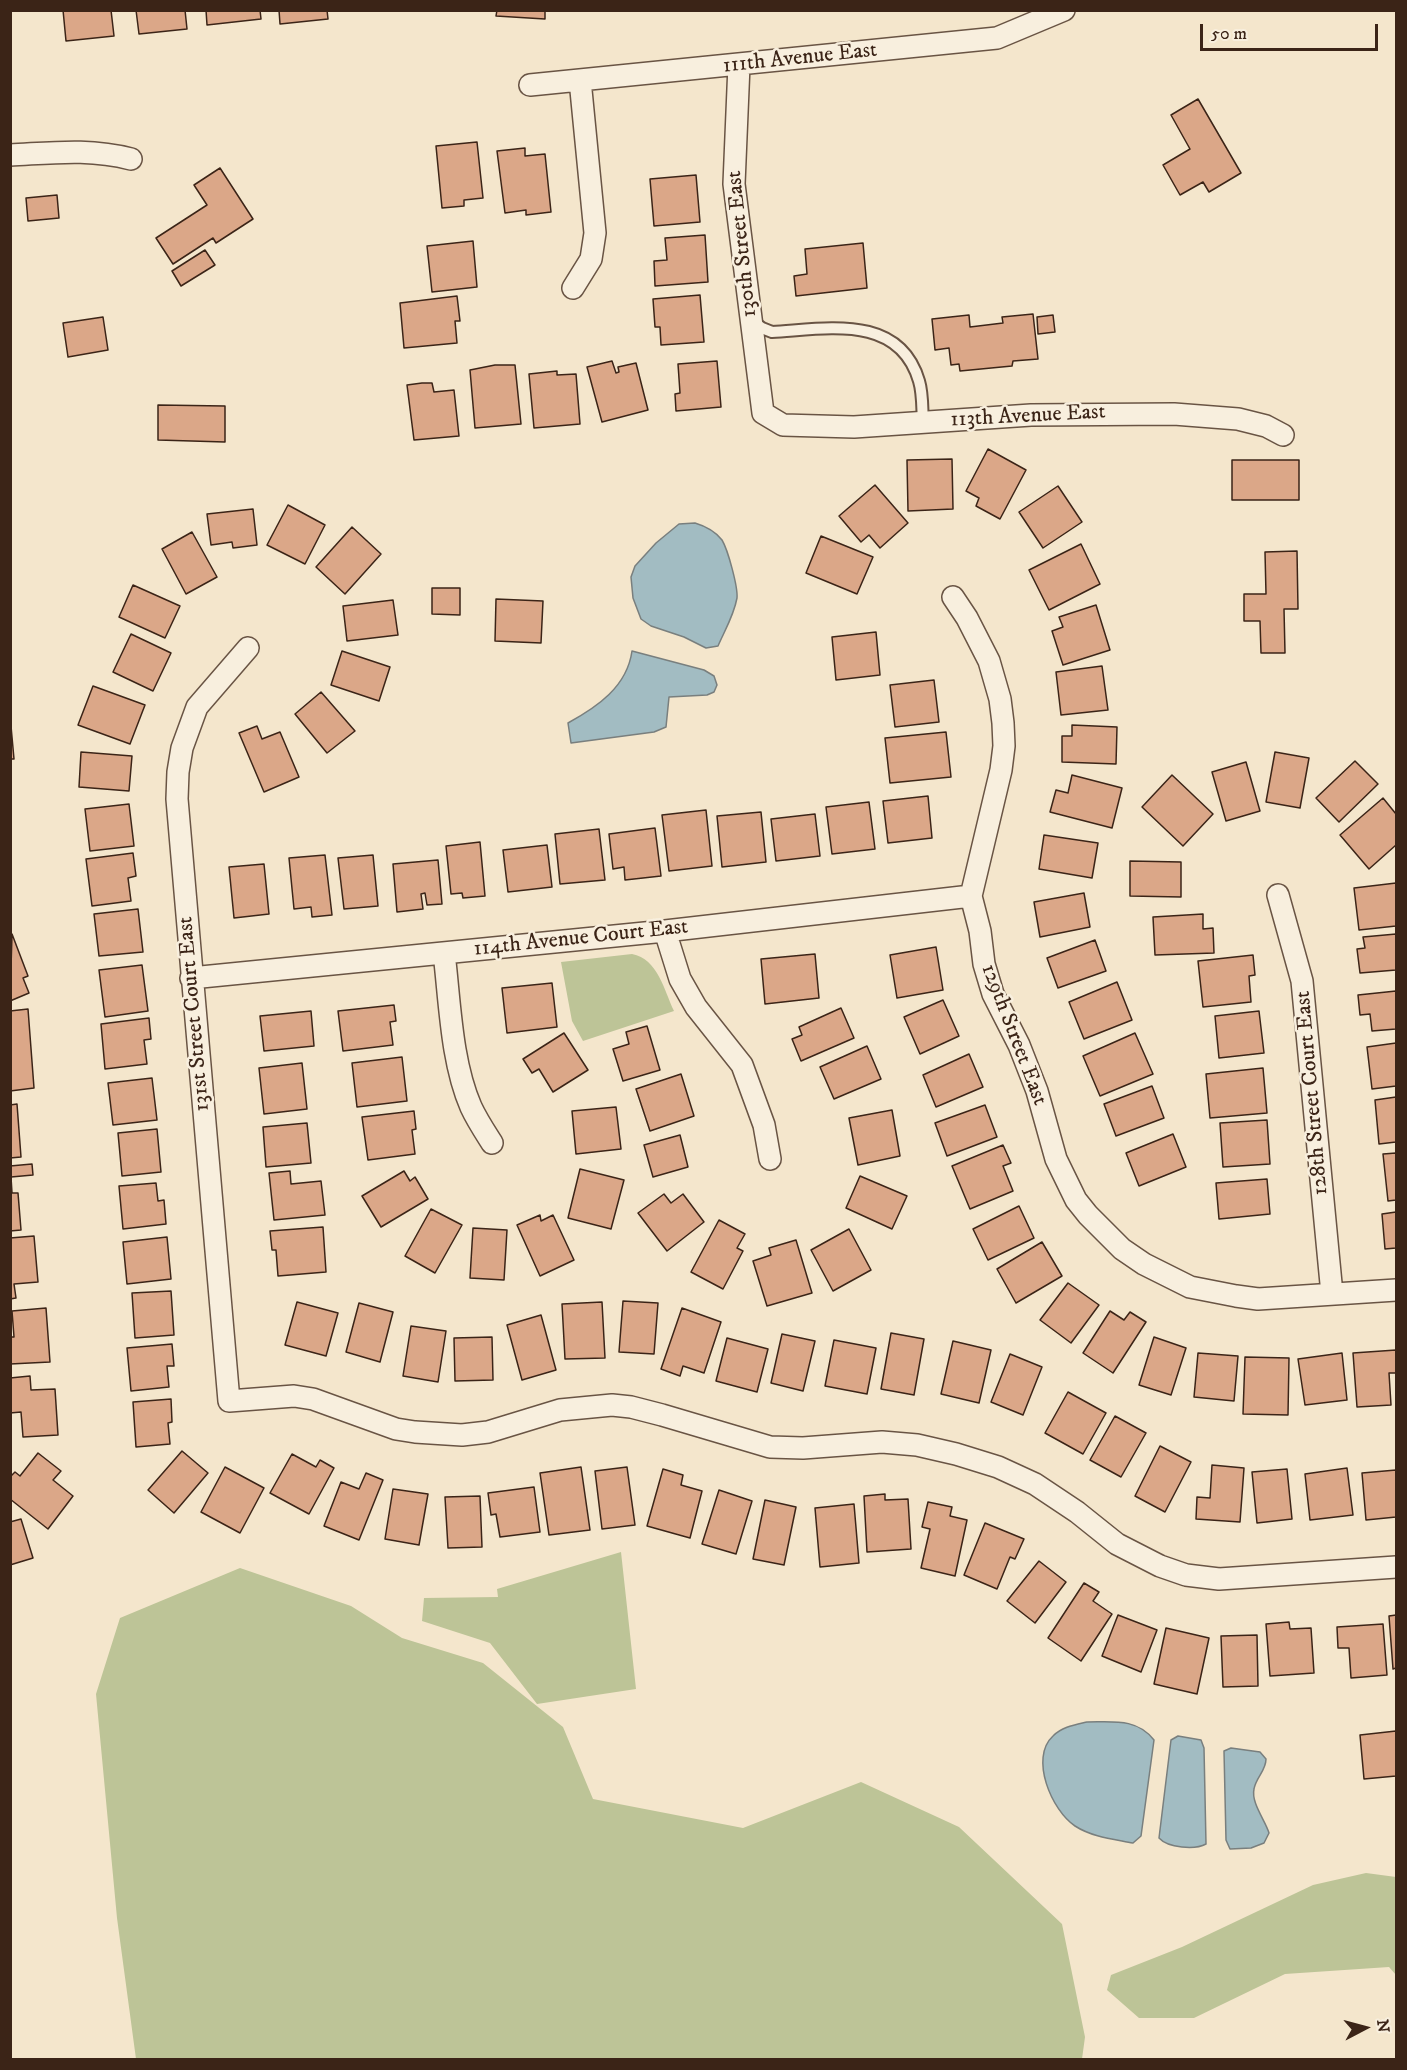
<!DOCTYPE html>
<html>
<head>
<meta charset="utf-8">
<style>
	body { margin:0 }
	#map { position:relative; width:1407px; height:2070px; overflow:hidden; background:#f4e6cc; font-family:"IM FELL DW Pica",serif }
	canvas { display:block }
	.frame { position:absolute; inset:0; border:12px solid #3b2417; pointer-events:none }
	.north { position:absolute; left:1335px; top:1998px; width:60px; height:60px; -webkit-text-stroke:4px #f8efde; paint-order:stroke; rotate:84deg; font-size:16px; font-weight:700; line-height:24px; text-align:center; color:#3b2417 }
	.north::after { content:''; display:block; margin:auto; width:21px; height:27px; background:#3b2417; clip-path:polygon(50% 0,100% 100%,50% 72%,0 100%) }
	.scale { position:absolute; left:1200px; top:24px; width:178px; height:27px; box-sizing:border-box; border:3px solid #3b2417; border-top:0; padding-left:8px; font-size:18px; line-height:21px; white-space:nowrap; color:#3b2417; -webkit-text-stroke:4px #f8efde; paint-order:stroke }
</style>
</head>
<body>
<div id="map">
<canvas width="1407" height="2070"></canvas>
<div class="frame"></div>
<div class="north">N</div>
<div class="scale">50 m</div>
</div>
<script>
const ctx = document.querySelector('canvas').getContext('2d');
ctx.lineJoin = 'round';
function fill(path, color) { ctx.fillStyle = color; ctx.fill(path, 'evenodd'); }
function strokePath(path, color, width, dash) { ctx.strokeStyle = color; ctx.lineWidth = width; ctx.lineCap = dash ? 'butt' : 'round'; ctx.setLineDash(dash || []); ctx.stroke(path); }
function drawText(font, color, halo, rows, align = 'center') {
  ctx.font = font + ' "IM FELL DW Pica",serif'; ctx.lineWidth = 5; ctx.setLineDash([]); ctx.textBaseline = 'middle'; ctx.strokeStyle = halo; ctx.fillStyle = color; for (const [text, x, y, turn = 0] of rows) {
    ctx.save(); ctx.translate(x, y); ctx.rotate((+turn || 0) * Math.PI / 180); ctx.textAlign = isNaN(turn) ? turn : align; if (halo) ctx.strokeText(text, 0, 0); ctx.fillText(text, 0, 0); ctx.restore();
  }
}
fill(new Path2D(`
	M632 954C658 959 664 990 674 1011L583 1041 572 1021 561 962Z
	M621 1552 636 1689 537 1704 490 1643 422 1621 424 1598 498 1597 497 1589Z
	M240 1568 351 1606 402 1638 483 1663 563 1727 593 1799 743 1828 861 1782 959 1827 1062 1924 1085 2037 1082 2059H136L117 1918 96 1694 120 1618Z
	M1366 1873 1396 1877V1975L1389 1967 1285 1974 1194 2018H1139L1107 1990 1111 1975 1182 1947 1313 1885Z`), '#bdc497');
const water = new Path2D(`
	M695 523C705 526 715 531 722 540 728 550 738 587 737 598 734 615 725 630 718 646L706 648 684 637 651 626 641 619 633 598 631 577 635 566 656 543 679 524Z
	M632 651 704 670 714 676 717 685 714 692 707 695 669 697 666 727 654 732 571 743 568 723C597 707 627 687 632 651Z
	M1087 1722C1113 1722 1137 1718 1154 1740L1141 1836 1133 1843C1113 1839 1092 1837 1075 1826 1052 1811 1029 1758 1053 1736 1062 1727 1074 1725 1087 1722Z
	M1178 1736 1201 1740 1204 1748 1206 1844C1195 1850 1168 1848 1159 1838L1171 1740Z
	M1231 1748 1260 1752 1266 1759C1266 1771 1256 1777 1254 1789 1251 1803 1265 1820 1269 1833L1264 1843 1251 1848 1230 1849 1226 1840 1224 1751Z`);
fill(water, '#a2bcc2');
strokePath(water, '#797f7e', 1.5);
const building = new Path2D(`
	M63 10H111L114 36 66 41Z
	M136 10H185L187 29 139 34Z
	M206 10H260L261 19 207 25Z
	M279 10H327L328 19 280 24Z
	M497 10H545V19L496 16Z
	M1198 99 1241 173 1209 192 1203 182 1180 195 1163 165 1190 149 1171 115Z
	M477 142 483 198 464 200V206L442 208 436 146Z
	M525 148V156L545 154 551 212 526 215V210L505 213 497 151Z
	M220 168 253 219 216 243 213 238 173 264 156 238 207 205 194 185Z
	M696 175 700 222 654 226 650 179Z
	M57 195 59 218 28 221 26 198Z
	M705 235 708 282 655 286 654 261 667 260 665 238Z
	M473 241 477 287 432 292 427 246Z
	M863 243 867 288 796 296 794 276 807 274 805 249Z
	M205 250 215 265 181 286 172 271Z
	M700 295 704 342 661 345 660 327H655L653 299Z
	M457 296 460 321H455L457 343 404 348 400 303Z
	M1033 314 1038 359 1013 361 1012 366 960 371 959 364 951 365 949 348 935 350 932 319 969 315 970 327 1003 323 1002 317Z
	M1053 315 1055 332 1038 334 1037 317Z
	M103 317 108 350 68 357 63 323Z
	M612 361 616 373 619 372 618 367 636 363 648 410 602 422 587 367Z
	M717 361 721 407 676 411 675 394 680 393 678 364Z
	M495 365H515L521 424 475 428 470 370Z
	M557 371V375L576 374 580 424 534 428 529 374Z
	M422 383H432L434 392 454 390 459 436 414 440 407 385Z
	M158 405 225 406V442L158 440Z
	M988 449 1026 470 1000 519 976 506 979 498 966 491Z
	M952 459 953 509 908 511 907 460Z
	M1232 460H1299V500H1232Z
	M875 485 908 523 880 548 869 535 861 542 839 516Z
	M1058 486 1082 522 1043 548 1019 512Z
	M288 505 325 525 305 564 267 545Z
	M253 509 257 545 233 548 232 542 211 545 207 514Z
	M352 527 381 554 345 594 316 567Z
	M192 532 217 577 186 594 162 549Z
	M821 536 873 557 857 594 806 573Z
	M1081 544 1100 584 1049 610 1029 570Z
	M1297 551 1298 609H1284L1285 653H1261L1260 621H1244V594H1266L1265 552Z
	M133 585 180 606 165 638 119 617Z
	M432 588H460V615L432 614Z
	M496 599 543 601 541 643 495 641Z
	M393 600 398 635 347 641 343 606Z
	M1096 605 1110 650 1063 665 1052 631 1063 627 1059 617Z
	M876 632 880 675 836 680 832 637Z
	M131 634 171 653 153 691 113 672Z
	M342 651 390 667 379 701 331 685Z
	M1102 666 1108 710 1061 715 1056 672Z
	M934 680 939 722 895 727 890 685Z
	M93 686 145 705 130 744 78 725Z
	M321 692 355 731 327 753 295 714Z
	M10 715 14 759H10Z
	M1072 725 1117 727 1116 764 1062 762V736H1072Z
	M257 726 262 739 280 732 299 777 264 792 239 733Z
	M946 732 951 777 890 783 885 738Z
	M81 752 132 756 129 791 79 787Z
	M1275 752 1309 758 1300 808 1266 802Z
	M1355 761 1378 784 1339 822 1316 798Z
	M1246 762 1260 811 1226 821 1212 772Z
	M1072 775 1122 788 1112 828 1050 812 1056 790 1068 793Z
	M1172 775 1213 814 1183 846 1142 807Z
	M928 796 932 838 888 843 883 801Z
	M1383 798 1396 814V845L1369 869 1340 835Z
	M869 802 875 849 832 854 826 807Z
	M129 804 134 846 90 851 85 809Z
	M706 810 712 866 669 871 662 815Z
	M761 812 766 862 722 867 717 816Z
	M815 814 820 856 776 861 771 819Z
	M655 828 661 876 625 880 624 867 613 869 609 834Z
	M599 829 605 880 560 884 555 834Z
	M1044 835 1098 843 1092 878 1039 869Z
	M480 842 485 896 463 898 462 893 451 894 446 846Z
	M547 845 552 887 508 892 503 850Z
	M133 853 136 876 128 878 131 901 92 906 86 859Z
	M325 855 332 915 312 917 311 907 294 909 289 858Z
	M373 855 378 906 344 909 338 858Z
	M438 860 442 904 427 905 425 893 421 894 423 909 397 912 393 864Z
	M1130 861 1181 862V897L1130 896Z
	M264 864 269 914 234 918 229 867Z
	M1396 883V926L1359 930 1354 888Z
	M1084 893 1090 927 1040 937 1034 902Z
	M138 909 143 952 99 956 94 914Z
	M1203 914V929L1213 928 1214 953 1155 955 1153 917Z
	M12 934 28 976 23 978 29 993 10 1001Z
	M1396 934V970L1360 973 1357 949 1365 948 1363 937Z
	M1095 940 1106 971 1058 988 1047 958Z
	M936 947 943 990 897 998 890 955Z
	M815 954 819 998 765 1004 761 959Z
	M1253 955 1255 975 1249 976 1251 1002 1203 1007 1198 961Z
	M142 965 148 1011 105 1017 99 970Z
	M1117 982 1132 1020 1084 1039 1069 1002Z
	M552 983 557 1027 507 1033 502 988Z
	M1396 991V1029L1372 1031 1370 1014 1360 1015 1358 995Z
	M943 1000 959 1036 920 1054 904 1017Z
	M394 1005 396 1021 390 1022 393 1045 343 1051 338 1011Z
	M841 1008 854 1038 801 1061 792 1039 802 1035 799 1027Z
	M28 1009 34 1088 10 1091V1011Z
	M311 1011 314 1046 264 1051 260 1016Z
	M1259 1011 1264 1053 1219 1058 1215 1016Z
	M149 1018 151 1039 144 1040 147 1064 105 1069 101 1024Z
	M647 1026 660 1070 623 1081 613 1049 629 1044 626 1032Z
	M564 1033 588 1070 553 1092 539 1069 532 1073 523 1059Z
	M1135 1033 1153 1074 1100 1096 1083 1056Z
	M1396 1043V1086L1372 1089 1367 1047Z
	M867 1046 881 1079 834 1099 820 1067Z
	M969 1054 983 1087 936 1107 923 1075Z
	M402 1057 407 1101 357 1107 352 1063Z
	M302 1063 307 1109 264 1114 259 1068Z
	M1263 1068 1267 1113 1210 1118 1206 1074Z
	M681 1074 694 1116 650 1131 636 1089Z
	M152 1078 157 1120 113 1125 108 1083Z
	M1152 1086 1164 1118 1116 1136 1104 1104Z
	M1396 1097V1142L1379 1144 1375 1100Z
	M17 1104 21 1157 10 1158V1105Z
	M985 1105 997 1137 947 1156 935 1123Z
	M616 1107 621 1149 576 1154 572 1111Z
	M892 1110 900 1156 858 1165 849 1118Z
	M414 1111 416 1129 412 1130 415 1154 368 1160 362 1117Z
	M1267 1120 1270 1164 1223 1167 1220 1123Z
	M307 1123 311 1163 266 1167 263 1127Z
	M157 1129 161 1172 122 1176 118 1133Z
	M1173 1134 1186 1167 1139 1186 1126 1153Z
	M680 1135 688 1167 653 1177 644 1145Z
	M1003 1145 1011 1163 1003 1166 1013 1191 970 1209 952 1166Z
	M1396 1153V1200L1388 1201 1383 1154Z
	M32 1164 33 1175 11 1177 12 1193H18L21 1230 10 1231V1166Z
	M580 1169 624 1180 611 1229 568 1218Z
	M290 1171 291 1184 321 1181 325 1215 274 1220 269 1173Z
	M404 1171 410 1181 415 1177 428 1199 381 1227 362 1196Z
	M860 1176 907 1196 892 1229 846 1208Z
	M1267 1179 1270 1214 1219 1219 1216 1183Z
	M156 1183 158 1201 164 1200 166 1224 123 1229 119 1186Z
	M664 1194 671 1203 683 1194 704 1222 667 1251 638 1213Z
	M1019 1206 1034 1238 988 1260 973 1229Z
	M431 1209 462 1225 435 1273 405 1256Z
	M1396 1212V1248L1385 1249 1382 1214Z
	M540 1215 541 1221 553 1215 574 1260 540 1276 517 1225Z
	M719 1220 745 1234 737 1248 743 1251 723 1289 691 1272Z
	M323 1227 326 1272 278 1276 276 1250H272L270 1231Z
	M473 1228 507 1230 504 1280 470 1278Z
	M849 1229 871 1270 833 1291 811 1250Z
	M34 1236 38 1282 14 1284 16 1298 10 1299V1238Z
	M167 1237 171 1279 127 1284 123 1242Z
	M796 1240 812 1293 767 1306 753 1261 771 1255 769 1248Z
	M1042 1242 1062 1276 1016 1303 997 1269Z
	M1068 1283 1099 1305 1071 1343 1040 1320Z
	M171 1291 174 1335 135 1338 132 1293Z
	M623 1301 658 1303 654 1354 619 1352Z
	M297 1302 338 1313 326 1356 285 1345Z
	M602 1302 605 1358 565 1359 562 1304Z
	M359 1303 393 1312 380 1362 346 1352Z
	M46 1308 50 1362 10 1364V1337H14L12 1311Z
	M682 1308 721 1322 704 1373 683 1366 680 1376 661 1369Z
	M1110 1311 1124 1320 1130 1312 1146 1322 1113 1373 1083 1353Z
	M541 1315 556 1370 522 1380 507 1325Z
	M411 1326 446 1331 438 1382 403 1376Z
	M891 1333 924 1339 914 1395 881 1389Z
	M782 1334 815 1341 803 1391 771 1383Z
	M492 1337 493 1380 455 1381 454 1338Z
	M1154 1337 1186 1348 1171 1395 1139 1385Z
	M727 1338 768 1349 757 1392 716 1381Z
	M834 1340 876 1348 867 1394 825 1386Z
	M953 1341 991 1350 979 1403 941 1394Z
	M172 1344 174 1366H167L169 1387 131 1391 127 1348Z
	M1396 1350V1373H1389L1391 1405 1357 1407 1353 1353Z
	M1198 1353 1238 1356 1234 1401 1194 1397Z
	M1342 1353 1347 1400 1305 1405 1298 1359Z
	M1010 1354 1042 1367 1023 1415 991 1402Z
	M1245 1357 1289 1358 1288 1415 1243 1414Z
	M30 1376 31 1390 55 1389 58 1435 23 1437 21 1412 10 1413V1378Z
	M1068 1392 1106 1413 1083 1454 1045 1433Z
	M171 1399 172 1422 168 1423 170 1444 136 1447 133 1402Z
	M1115 1416 1146 1433 1121 1477 1090 1460Z
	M1160 1446 1191 1462 1165 1512 1135 1496Z
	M182 1451 208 1473 174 1513 148 1490Z
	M38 1453 61 1471 53 1480 73 1496 48 1529 10 1499V1477L15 1472 20 1476Z
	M292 1454 316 1467 320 1460 334 1468 309 1514 270 1493Z
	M1212 1465 1244 1468 1240 1522 1196 1519 1197 1497 1210 1498Z
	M225 1467 264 1488 240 1533 201 1512Z
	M581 1467 590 1530 549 1535 540 1473Z
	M627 1467 635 1525 602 1529 595 1471Z
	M1347 1468 1353 1515 1310 1520 1305 1474Z
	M663 1469 683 1475 681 1485 702 1491 690 1538 647 1526Z
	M1287 1469 1292 1519 1257 1523 1252 1472Z
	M1396 1470V1517L1366 1520 1362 1473Z
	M366 1473 383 1480 359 1540 324 1526 341 1482 359 1489Z
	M534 1487 540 1532 500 1537 496 1514 491 1515 488 1493Z
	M393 1489 428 1494 419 1545 385 1539Z
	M719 1490 752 1501 736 1554 702 1544Z
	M885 1494V1500L908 1499 911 1549 867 1552 864 1496Z
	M480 1496 482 1547 448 1548 445 1497Z
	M765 1500 796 1507 784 1565 753 1559Z
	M928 1502 952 1507 950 1516 967 1520 955 1576 921 1568 930 1529 922 1527Z
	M854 1504 859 1563 820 1567 815 1508Z
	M21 1519 33 1558 10 1565V1522Z
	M985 1523 1024 1539 1015 1559 1010 1557 997 1589 964 1575Z
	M1039 1561 1066 1582 1035 1623 1007 1601Z
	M1084 1583 1099 1592 1093 1601 1112 1614 1081 1661 1048 1638Z
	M1118 1615 1157 1630 1141 1672 1102 1656Z
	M1396 1615V1668L1393 1669 1389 1616Z
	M1289 1622 1290 1629 1311 1628 1314 1673 1270 1676 1266 1624Z
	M1383 1624 1387 1675 1351 1678 1349 1648H1338L1337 1627Z
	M1166 1628 1209 1638 1197 1694 1154 1684Z
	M1257 1635 1258 1686 1223 1687 1221 1636Z
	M1396 1731V1776L1364 1779 1360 1735Z`);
fill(building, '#dba788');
strokePath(building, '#3b2417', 1.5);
const lane = new Path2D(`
	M751 320 762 328 772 332C826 329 899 313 919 381 923 394 922 409 923 423`);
const street = new Path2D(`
	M739 65 734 184 763 413 783 425 854 427 1031 415 1174 414 1238 419 1266 426 1283 435
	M530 85 997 38 1064 10
	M10 155C52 153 89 148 131 159
	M573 288 591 259 595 233 580 80
	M953 597 967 618 989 661 1000 699 1003 723 1004 746 1001 770 971 896 980 931 984 964 993 994 1019 1045 1037 1091 1056 1159 1076 1200 1088 1215 1122 1249 1144 1264 1190 1287 1236 1296 1258 1299 1396 1290
	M248 648 197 707 182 748 178 772 177 799 229 1401 294 1396 313 1399 396 1429 415 1432 462 1435 488 1432 560 1410 612 1405 631 1407 662 1415 770 1447 803 1448 882 1442 917 1445 956 1454 998 1467 1035 1484 1077 1512 1117 1544 1160 1566 1186 1575 1219 1579 1396 1567
	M1278 895 1302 981 1332 1294
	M665 931 680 979 696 1007 742 1065 764 1125 770 1159
	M444 953C450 1002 451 1061 471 1107 477 1120 485 1132 492 1143
	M191 978 665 931 971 896`);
strokePath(lane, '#695444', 14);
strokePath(street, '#695444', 24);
strokePath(lane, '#f8efde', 10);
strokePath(street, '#f8efde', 21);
drawText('22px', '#3b2417', '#f8efde', [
	["111th Avenue East",800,59,-6],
	["130th Street East",743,244,-96],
	["113th Avenue East",1028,417,-3],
	["114th Avenue Court East",581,939,-6],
	["131st Street Court East",195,1014,-95],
	["129th Street East",1013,1035,69],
	["128th Street Court East",1313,1093,-95]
]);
</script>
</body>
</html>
